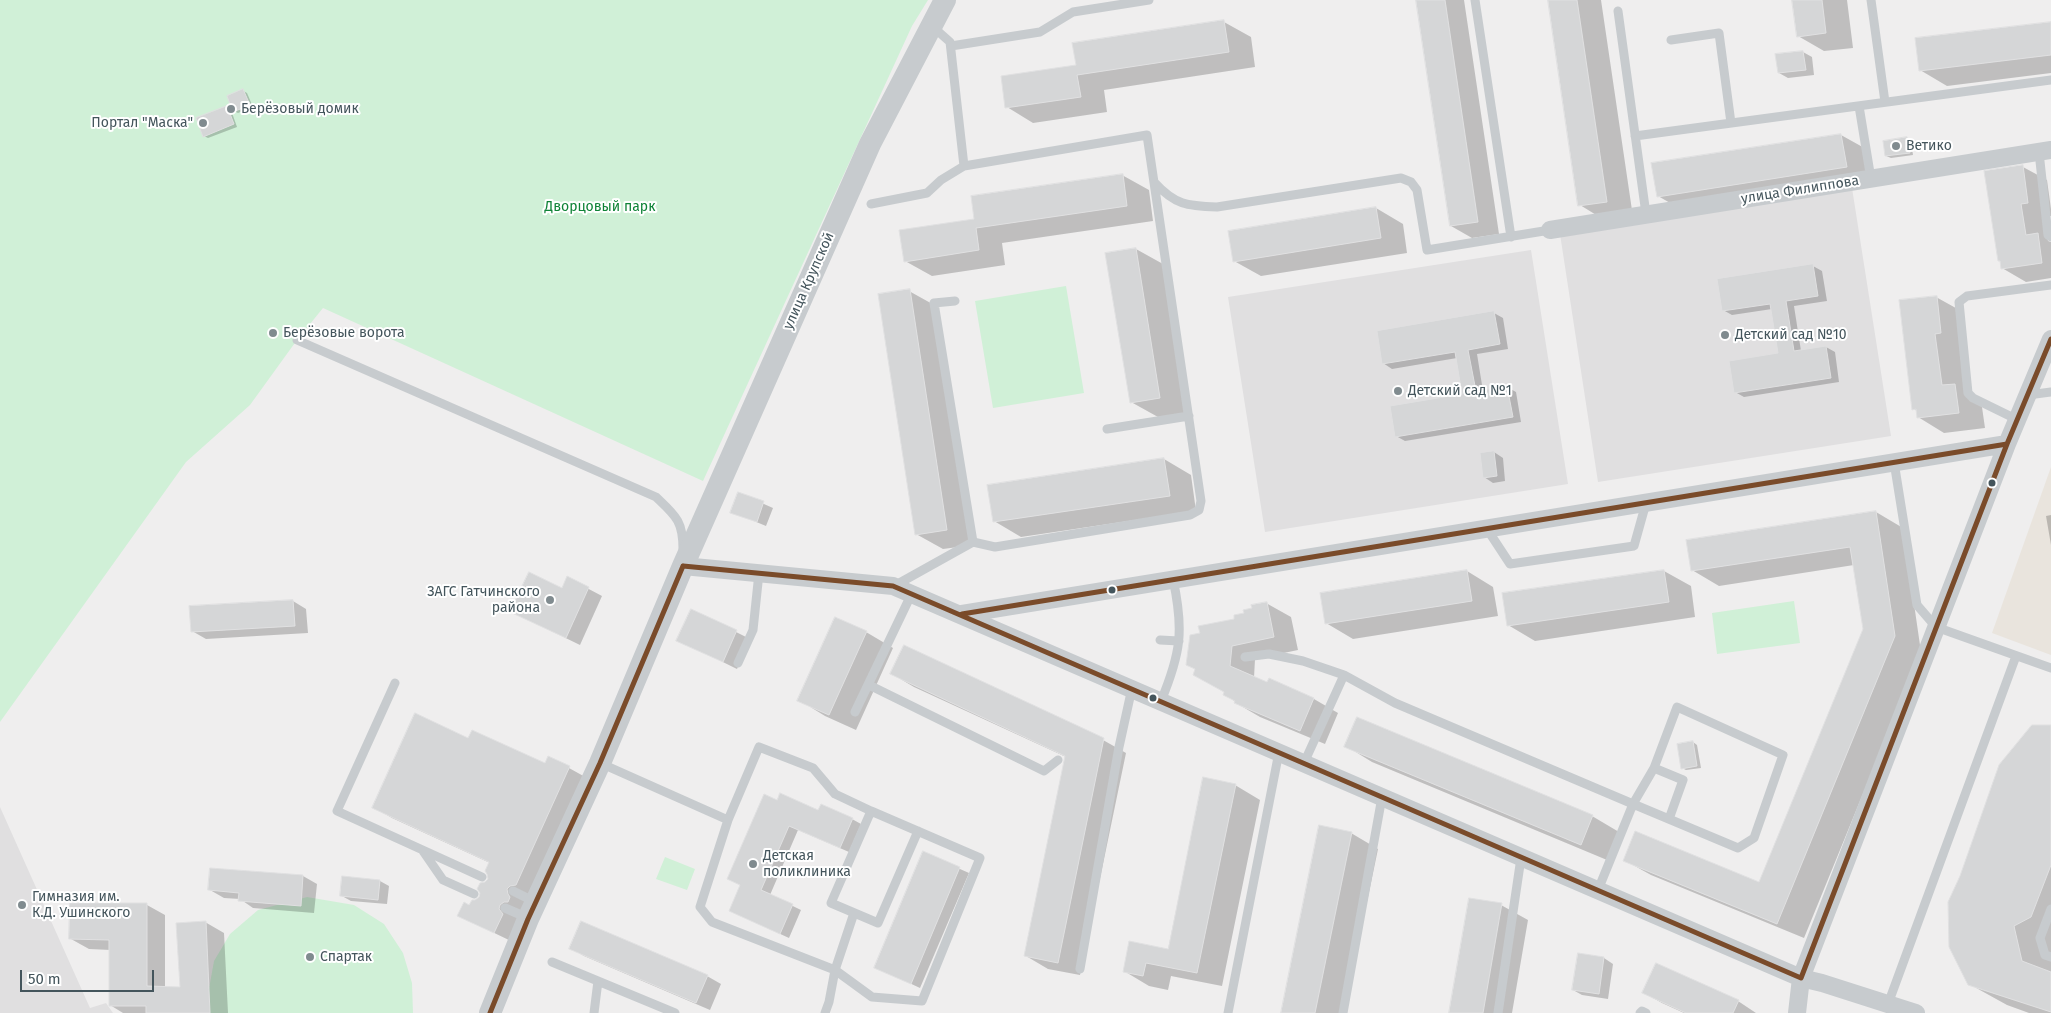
<!DOCTYPE html>
<html>
<head>
<meta charset="utf-8">
<style>
	body { margin:0 }
	#map { position:relative; width:2051px; height:1013px; overflow:hidden; background:#efeeee; font-family:"Fira Sans",sans-serif }
	canvas { display:block }
	.scale { position:absolute; left:20px; top:970px; width:134px; height:22px; box-sizing:border-box; border:2px solid #44555c; border-top:0; padding-left:6px; font-size:15px; line-height:18px; white-space:nowrap; color:#44555c; -webkit-text-stroke:4px #fff; paint-order:stroke }
</style>
</head>
<body>
<div id="map">
<canvas width="2051" height="1013"></canvas>
<div class="scale">50 m</div>
</div>
<script>
const ctx = document.querySelector('canvas').getContext('2d');
ctx.lineJoin = 'round';
function fill(path, color) { ctx.fillStyle = color; ctx.fill(path, 'evenodd'); }
function strokePath(path, color, width, dash) { ctx.strokeStyle = color; ctx.lineWidth = width; ctx.lineCap = dash ? 'butt' : 'round'; ctx.setLineDash(dash || []); ctx.stroke(path); }
function drawText(font, color, halo, rows, align = 'center') {
  ctx.font = font + ' "Fira Sans",sans-serif'; ctx.lineWidth = 4; ctx.setLineDash([]); ctx.textBaseline = 'middle'; ctx.strokeStyle = halo; ctx.fillStyle = color; for (const [text, x, y, turn = 0] of rows) {
    ctx.save(); ctx.translate(x, y); ctx.rotate((+turn || 0) * Math.PI / 180); ctx.textAlign = isNaN(turn) ? turn : align; if (halo) ctx.strokeText(text, 0, 0); ctx.fillText(text, 0, 0); ctx.restore();
  }
}
fill(new Path2D(`
	M2051 467V655L1992 633Z`), '#e9e4dd');
fill(new Path2D(`
	M1852 188 1891 436 1598 482 1560 234Z
	M1531 250 1568 484 1265 532 1228 297Z
	M0 807 90 1008 106 1003 113 1013H0Z`), '#e0dfe0');
fill(new Path2D(`
	M0 0H928L912 26 703 481 323 308 297 340 250 405 186 462 0 722Z
	M1066 286 1084 393 993 408 975 301Z
	M1794 601 1800 643 1717 654 1712 613Z
	M665 857 695 869 687 890 656 879Z
	M307 897 354 905 384 924 403 953 412 983 413 1013H209L208 994 214 961 230 934 258 910Z`), '#d0f0d7');
fill(new Path2D(`
	M1417 0H1464L1499 234 1472 238 1451 226Z
	M1549 0H1601L1633 217 1606 221 1580 205Z
	M1793 0H1847L1853 48 1824 51 1798 36Z
	M1224 22 1251 37 1255 67 1104 90 1107 112 1033 123 1007 107 1077 66Z
	M2051 23V73L1947 86 1920 70Z
	M1803 52 1812 57 1814 75 1788 78 1779 73Z
	M243 91 247 93 253 107 238 113 234 111Z
	M226 108 231 110 237 127 208 138 204 136Z
	M1841 135 1868 150 1873 182 1684 211 1658 196 1653 164Z
	M1907 139 1911 141 1913 155 1891 158 1886 156Z
	M2023 167 2047 180 2051 209V216L2044 217 2048 241 2051 242V278L2026 282 2002 268Z
	M1122 175 1149 190 1153 221 1002 243 1005 265 932 276 905 261 976 220Z
	M1376 208 1403 224 1407 253 1261 276 1234 261Z
	M1136 249 1163 264 1187 413 1158 417 1131 402Z
	M1813 266 1822 271 1827 301 1794 306 1801 351 1826 347 1835 352 1839 382 1744 397 1735 392 1779 355 1772 309 1732 315 1723 310Z
	M909 291 936 306 973 545 943 549 916 534Z
	M1936 297 1963 312 1966 391 1981 400 1985 428 1944 433 1918 417 1917 411 1914 409Z
	M1494 313 1503 318 1508 349 1477 354 1483 391 1507 387 1516 392 1521 422 1405 441 1396 436 1463 395 1457 358 1392 369 1383 363Z
	M1494 452 1503 458 1505 481 1493 483 1484 477Z
	M1164 459 1191 475 1196 511 1021 537 994 521Z
	M739 493 773 508 766 526 732 512Z
	M1876 512 1903 528 1921 652 1804 938 1651 875 1624 860 1760 884 1864 629 1854 565 1719 586 1692 570Z
	M2051 515V545L2046 516Z
	M1467 571 1493 587 1498 616 1353 639 1326 623Z
	M1664 571 1691 586 1695 617 1535 641 1508 625 1503 594Z
	M568 578 602 596 580 645 512 612 563 589Z
	M293 601 306 609 308 633 206 639 192 631Z
	M1266 603 1291 617 1298 650 1255 659 1254 678 1268 684 1270 680 1314 699 1338 713 1325 744 1260 717 1236 703 1225 692 1201 634 1236 620Z
	M692 610 750 639 737 669 678 640Z
	M866 632 893 648 856 730 825 716 799 700Z
	M892 674 1103 740 1126 753 1080 975 1048 969 1026 956 1066 757 914 687Z
	M2051 727V1013H2029L2007 1005 1969 984Z
	M469 740 546 765 569 768 587 778 513 942 459 916 481 898 489 880 490 863 392 818 373 807Z
	M1693 742 1697 745 1701 768 1686 770 1682 768Z
	M1346 746 1592 816 1619 832 1607 860 1372 762Z
	M1235 785 1260 800 1222 986 1171 976 1168 990 1149 986 1124 971 1169 950Z
	M777 802 852 819 861 824 849 852 798 830 770 895 801 910 789 938 730 911Z
	M1351 833 1378 849 1344 1013H1282Z
	M924 853 969 873 920 988 875 967Z
	M211 869 303 876 317 884 314 913 253 908 240 899 224 898 210 890Z
	M344 878 380 881 389 886 387 904 351 901 342 896Z
	M71 904 147 905 165 915V988H181L205 922 224 933 228 1013H123L110 1005 111 950 89 949 71 939Z
	M1501 905 1528 920 1512 1013H1451Z
	M581 923 707 976 721 984 710 1010 584 956 570 948Z
	M1579 955 1604 958 1613 964 1608 999 1582 995 1573 990Z
	M1656 965 1738 1001 1756 1013H1684L1662 1003 1644 993Z`), '#0003');
const building = new Path2D(`
	M1416 0H1445L1478 222 1450 226Z
	M1548 0H1577L1607 202 1578 206Z
	M1792 0H1822L1826 33 1797 37Z
	M1224 20 1229 52 1077 75 1081 97 1005 108 1001 76 1076 65 1072 43Z
	M2051 22V55L1919 71 1915 38Z
	M1803 51 1806 70 1778 73 1775 54Z
	M243 89 250 105 233 112 227 96Z
	M227 106 234 124 203 137 196 118Z
	M1841 134 1847 167 1657 197 1651 163Z
	M1907 137 1910 153 1885 156 1883 141Z
	M2023 165 2028 203 2021 204 2026 235 2038 233 2042 263 2001 269 2000 261H1998L1984 171Z
	M1123 174 1127 206 976 228 979 250 904 262 899 230 974 219 971 196Z
	M1376 207 1381 238 1233 262 1228 231Z
	M1136 248 1160 398 1130 403 1105 253Z
	M1813 264 1818 296 1786 301 1794 351 1826 346 1831 378 1734 393 1729 361 1778 353 1770 304 1722 311 1717 279Z
	M910 289 947 530 915 535 878 294Z
	M1937 296 1941 333 1935 334 1942 385 1955 384 1959 413 1917 418 1916 409 1912 410 1899 300Z
	M1494 311 1500 344 1468 350 1476 391 1507 386 1513 417 1395 437 1390 406 1462 394 1455 352 1382 364 1377 331Z
	M1494 451 1497 476 1483 478 1480 453Z
	M1164 458 1170 496 993 522 987 485Z
	M738 492 764 501 757 522 730 513Z
	M1876 511 1895 636 1777 924 1623 861 1635 831 1759 882 1863 629 1850 547 1691 571 1686 540Z
	M1467 570 1472 601 1325 624 1320 593Z
	M1664 570 1669 602 1507 626 1502 593Z
	M529 572 562 588 567 576 589 587 566 638 510 612Z
	M293 600 295 626 191 632 189 606Z
	M1267 602 1274 637 1232 646 1230 666 1267 682 1269 678 1314 698 1300 731 1234 703 1235 701 1223 695 1224 692 1193 675 1195 669 1186 665 1190 635 1200 633 1198 626 1234 619V615L1244 613 1243 610 1252 608 1251 605Z
	M691 609 737 630 723 662 676 641Z
	M835 617 867 631 829 715 797 701Z
	M904 645 1104 738 1058 963 1024 956 1065 756 890 674Z
	M415 713 468 738 472 730 545 763 548 756 570 766 516 885 510 886 507 889 508 894 510 897 508 902H504L500 905 499 909 503 914 494 933 457 916 464 902 469 905 472 900H475L479 897 480 893 477 889 480 883 485 882 488 879 487 874 485 871 489 862 372 808Z
	M1357 717 1593 815 1581 845 1344 747Z
	M2032 725H2051V865L2031 917 2014 926 2022 961 2051 972V1012L1968 985 1949 947 1948 902 1960 876 1999 765Z
	M1693 741 1697 766 1681 769 1677 744Z
	M1203 777 1236 784 1197 973 1146 963 1143 976 1123 972 1129 941 1168 949Z
	M780 793 818 810 821 804 853 818 840 848 789 826 761 890 793 904 780 934 729 911 740 885 727 879 764 794 777 800Z
	M1319 825 1352 832 1315 1013H1281Z
	M923 851 960 867 911 984 874 968Z
	M210 868 303 875 301 906 238 901 239 893 208 890Z
	M342 876 380 880 378 900 340 896Z
	M1469 898 1502 903 1483 1013H1449Z
	M70 903H147V986L180 987 176 923 206 921 210 1013H146V1006H109V940L69 939Z
	M581 921 708 975 696 1003 569 949Z
	M1578 953 1604 957 1599 994 1572 990Z
	M1656 963 1739 1000 1733 1013H1686L1642 993Z`);
fill(building, '#d5d6d7');
strokePath(building, '#e0e0e1', 1);
strokePath(new Path2D(`
	M1475 0 1511 237
	M1871 0 1885 102
	M1618 11 1646 214
	M932 26 950 42 964 166 1147 135 1201 501 1199 510 1190 515 995 547 973 542
	M1671 40 1719 33 1731 123
	M951 46 1040 32 1073 12 1149 0
	M1859 106 1871 179
	M1635 136 2051 80
	M2039 152 2048 235 2051 237
	M1154 182C1175 205 1187 206 1217 207L1401 178 1411 182 1417 190 1427 250 1550 230
	M871 204 927 193 941 180 964 166
	M297 340 656 497C676 516 683 521 683 549
	M2028 395 2051 392
	M2018 420 1973 398 1968 393 1959 302 1967 296 2051 285
	M1107 429 1189 416
	M1894 462 1917 605 1936 627 2051 668
	M1487 529 1510 564 1634 546 1646 503
	M894 586 973 542 934 303 955 301
	M1160 640 1179 641
	M1245 657 1269 654 1303 661 1344 675 1395 703 1633 804 1738 848 1754 838 1783 755 1677 707 1654 768 1633 804 1598 890
	M738 663 753 630 759 573
	M395 683 337 811 482 877
	M869 685 1044 771 1058 760
	M1161 701C1181 653 1184 630 1173 579
	M855 712 911 595
	M759 747 813 768 835 794 871 811 980 858 922 1001 872 997 835 970 712 922 700 907 728 820Z
	M600 763 728 820
	M1304 763 1344 675
	M1654 768 1683 780 1669 819
	M871 811 831 903 878 923 918 831
	M423 851 443 880 474 894
	M513 891 535 902
	M505 908 528 918
	M2051 909 2040 938 2045 955 2051 957
	M552 962 675 1013
	M1080 969 1119 747 1132 688
	M1888 1004 2016 656
	M594 1013 598 981
	M825 1013 829 1002 835 970 854 913
	M1228 1013 1279 752
	M1343 1013 1382 797
	M1498 1013 1521 858
	M1640 1013 1642 1011 1646 1013`), '#c7cbce', 9);
strokePath(new Path2D(`
	M1550 230 2051 150
	M683 566 893 586 1801 978 1822 983 1916 1013
	M962 614 2007 444
	M1797 1013 1801 978 2007 444 2051 339`), '#c7cbce', 18);
strokePath(new Path2D(`
	M490 1013 528 919 600 763 683 566 870 144 945 0`), '#c7cbce', 22);
strokePath(new Path2D(`
	M683 566 893 586 1801 978 2007 444 2051 339
	M962 614 2007 444
	M490 1013 528 919 600 763 683 566`), '#7a4b2a', 5);
for (const [x, y, r, color] of [
	[231,109,5,"#808b8f"],
	[203,123,5,"#808b8f"],
	[1896,146,5,"#808b8f"],
	[273,333,5,"#808b8f"],
	[1725,335,5,"#808b8f"],
	[1398,391,5,"#808b8f"],
	[1992,483,4.5,"#44555c"],
	[1112,590,4.5,"#44555c"],
	[550,600,5,"#808b8f"],
	[1153,698,4.5,"#44555c"],
	[753,864,5,"#808b8f"],
	[22,905,5,"#808b8f"],
	[310,957,5,"#808b8f"]
]) { const dot = new Path2D(); dot.arc(x, y, r, 0, 2 * Math.PI); ctx.fillStyle = color; ctx.fill(dot); strokePath(dot, '#fff', 2); }
drawText('14px', '#44555c', '#fff', [
	["Берёзовый домик",241,109],
	["Портал \"Маска\"",193,123,"right"],
	["Ветико",1906,146],
	["Берёзовые ворота",283,333],
	["Детский сад №10",1735,335],
	["Детский сад №1",1408,391],
	["ЗАГС Гатчинского",540,592,"right"],
	["района",540,608,"right"],
	["Детская",763,856],
	["поликлиника",763,872],
	["Гимназия им.",32,897],
	["К.Д. Ушинского",32,913],
	["Спартак",320,957]
], 'left');
drawText('14px', '#44555c', '#fff', [
	["улица Филиппова",1800,190,-9],
	["улица Крупской",809,281,-66]
]);
drawText('14px', '#0f8337', '#fff', [
	["Дворцовый парк",600,207]
]);
</script>
</body>
</html>
